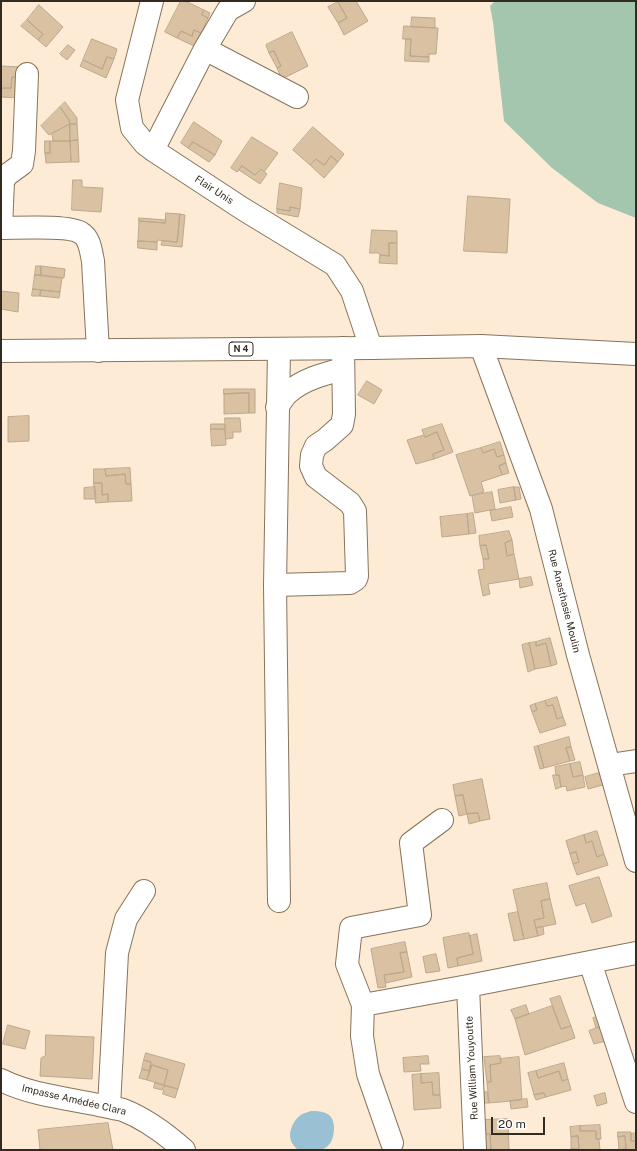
<!DOCTYPE html>
<html>
<head>
<meta charset="utf-8">
<style>
	body { margin:0 }
	#map { position:relative; width:637px; height:1151px; overflow:hidden; background:#fdebd5; font-family:"Public Sans",sans-serif }
	canvas { display:block }
	.frame { position:absolute; inset:0; border:2px solid #332b20; pointer-events:none }
	.scale { position:absolute; left:491px; top:1117px; width:54px; height:18px; box-sizing:border-box; border:2px solid #332b20; border-top:0; padding-left:5px; font-size:12px; line-height:14px; white-space:nowrap; color:#332b20; -webkit-text-stroke:3px #fff; paint-order:stroke }
</style>
</head>
<body>
<div id="map">
<canvas width="637" height="1151"></canvas>
<div class="frame"></div>
<div class="scale">20 m</div>
</div>
<script>
const ctx = document.querySelector('canvas').getContext('2d');
ctx.lineJoin = 'round';
function fill(path, color) { ctx.fillStyle = color; ctx.fill(path, 'evenodd'); }
function strokePath(path, color, width, dash) { ctx.strokeStyle = color; ctx.lineWidth = width; ctx.lineCap = dash ? 'butt' : 'round'; ctx.setLineDash(dash || []); ctx.stroke(path); }
function drawText(font, color, halo, rows, align = 'center') {
  ctx.font = font + ' "Public Sans",sans-serif'; ctx.lineWidth = 3; ctx.setLineDash([]); ctx.textBaseline = 'middle'; ctx.strokeStyle = halo; ctx.fillStyle = color; for (const [text, x, y, turn = 0] of rows) {
    ctx.save(); ctx.translate(x, y); ctx.rotate((+turn || 0) * Math.PI / 180); ctx.textAlign = isNaN(turn) ? turn : align; if (halo) ctx.strokeText(text, 0, 0); ctx.fillText(text, 0, 0); ctx.restore();
  }
}
fill(new Path2D(`
	M495 1H636V218L598 203 552 168 504 121 493 22 490 6Z`), '#a4c6ae');
fill(new Path2D(`
	M311 1111C324 1111 334 1113 334 1128 334 1137 331 1148 320 1150 318 1151 314 1150 311 1150 308 1150 302 1151 299 1150 296 1149 294 1146 292 1143 287 1133 293 1120 302 1114 305 1113 308 1112 311 1111Z`), '#99c0d3');
const building = new Path2D(`
	M181 1H185L204 10 202 15 208 18 201 33 194 30 192 36 181 31 177 38 165 32Z
	M339 1H356L368 21 344 35 338 23 347 18 338 2Z
	M338 2 347 18 338 23 328 7Z
	M39 5 63 27 46 47 38 40 43 34 27 20Z
	M204 10 210 13 208 18 202 15Z
	M412 17 435 18V28L411 27Z
	M27 20 43 34 38 40 21 26Z
	M404 26 438 28 436 54H429V57L410 56 411 39H403Z
	M194 30 201 33 194 46 177 38 181 31 192 36Z
	M292 32 308 66 282 79 277 68 281 66 274 51 269 53 266 45Z
	M92 39 117 49 114 59 107 57 102 69 83 60Z
	M406 39H411L410 56 429 57V62L405 61Z
	M68 45 75 50 67 60 60 54Z
	M274 51 281 66 277 68 269 53Z
	M107 57 114 59 106 78 80 66 83 60 102 69Z
	M1 66 21 67 20 77H12L11 88H3L1 90Z
	M12 77H20V98L1 97V90L3 88H11Z
	M65 102 77 118V124H70L69 120 60 107Z
	M60 107 69 120 70 124 49 135 41 126Z
	M194 122 222 141 215 155 193 142 188 148 181 143Z
	M70 124H77L78 140 70 141Z
	M70 124V141H53L52 134Z
	M313 127 344 154 338 162 331 156 324 165 316 159 310 165 293 150Z
	M252 137 278 153 264 172 261 169 255 175 242 166 237 172 231 168Z
	M78 140 79 162H71L70 141Z
	M45 141H50V153H45Z
	M50 141H70L71 162 46 163 45 153H50Z
	M193 142 215 155 209 162 188 148Z
	M331 156 338 162 324 178 310 165 316 159 324 165Z
	M242 166 255 175 261 169 267 174 260 184 239 170Z
	M73 180H82V187L103 188 101 212 72 210Z
	M280 183 302 188 300 209 290 207V211L277 209Z
	M468 196 510 199 507 253 464 251Z
	M290 207 300 209 298 217 277 213V209L290 211Z
	M166 213 180 214 177 242 158 240 157 242 138 241 139 221 165 223Z
	M180 214 185 215 182 247 161 245 162 241 177 242Z
	M139 218 166 220 165 223 139 221Z
	M372 230 397 231V243H389V256L380 255 379 253H370Z
	M138 241 157 242V250L138 248Z
	M389 243H397V264L379 263 380 255 389 256Z
	M36 266H41V275H35Z
	M41 266 65 269 64 278 41 275Z
	M35 275 62 278 60 292 33 289Z
	M33 289 41 290 40 296H32Z
	M41 290 60 292 59 298 40 296Z
	M1 291 19 293 18 312 1 309Z
	M367 381 382 390 374 404 358 395Z
	M224 389H255V413H249V393L224 394Z
	M249 393V413L224 414V394Z
	M29 416V441L8 442V417Z
	M225 418H240L241 432H233V438L226 439Z
	M211 424H225V429H211Z
	M442 424 453 452 434 459 433 454 444 450 437 432 425 437 422 430Z
	M211 429H225L226 445 212 446Z
	M437 432 444 450 433 454 434 459 416 464 407 440 424 435 425 437Z
	M500 442 504 455 497 457 494 449 483 453 481 448Z
	M481 448 483 453 494 449 497 457 504 455 506 463 499 466 502 475 481 482 484 492 470 496 456 455Z
	M506 463 509 473 502 475 499 466Z
	M130 468 131 484H126L125 474 106 476 105 469Z
	M94 469H105L106 476 125 474 126 484H131L132 501 108 502V494L102 495V483H94Z
	M94 483H102V495L108 494V502L96 503Z
	M95 487 96 499H84V488Z
	M514 487 516 500 500 503 498 490Z
	M514 487H519L521 499 516 500Z
	M492 492 495 509 475 513 472 496Z
	M511 507 513 517 492 521 490 511Z
	M473 513 476 533 469 534 467 514Z
	M467 514 469 534 442 537 440 517Z
	M509 531 512 540 505 543 507 556 514 554 519 579 488 584 490 594 483 596 478 570 484 569 483 559H489L486 545 480 546 479 536Z
	M512 540 514 554 507 556 505 543Z
	M486 545 489 559H483L480 546Z
	M531 577 533 585 520 588 519 579Z
	M550 638 557 664 551 666 546 643 536 646V642Z
	M536 642V646L546 643 551 666 535 669 529 643Z
	M529 643 535 669 528 672 522 645Z
	M557 697 563 717 557 719 553 705 547 706 545 701Z
	M545 701 547 706 553 705 557 719 563 717 566 725 540 733 532 712 537 710 535 704Z
	M535 704 537 710 532 712 530 706Z
	M569 737 571 747 566 748 570 761 544 768 538 746Z
	M538 746 544 768 540 769 534 747Z
	M571 747 575 760 570 761 566 748Z
	M580 762 583 775 573 777 570 764Z
	M570 764 573 777 583 775 585 787 567 791 566 786 561 787 559 775H556L555 767Z
	M599 773 603 785 588 789 585 777Z
	M553 775H559L561 787 556 789Z
	M482 779 490 819 480 821 478 813 467 814 463 795 455 796 453 785Z
	M463 795 467 814 459 816 455 796Z
	M478 813 480 821 469 824 467 814Z
	M597 831 604 854 597 857 592 841 586 843 584 835Z
	M584 835 586 843 592 841 597 857 604 854 608 865 577 875 573 864 579 862 576 852 570 854 566 841Z
	M576 852 579 862 573 864 570 854Z
	M599 877 612 916 592 923 585 903 576 906 569 886Z
	M547 883 550 899 541 901 544 918 534 920 538 936 524 939 513 890Z
	M550 899 556 924 536 928 534 920 544 918 541 901Z
	M518 912 524 939 514 941 508 914Z
	M543 927 544 934 538 936 536 928Z
	M469 933 473 954 457 958 458 966 448 968 443 938Z
	M477 934 482 961 458 966 457 958 473 954 470 936Z
	M405 942 407 952 400 953 404 972 384 975 386 987 378 988 371 949Z
	M407 952 412 977 386 983 384 975 404 972 400 953Z
	M436 954 440 971 426 973 423 957Z
	M560 996 571 1026 561 1029 550 999Z
	M526 1005 529 1014 515 1019 511 1010Z
	M552 1006 561 1029 571 1026 575 1038 525 1055 515 1019Z
	M604 1015 607 1024 596 1028 593 1018Z
	M607 1024 610 1040 594 1044 589 1031Z
	M8 1025 30 1031 25 1049 3 1044Z
	M46 1035 94 1037 92 1079 40 1076 41 1058 45 1056Z
	M146 1053 185 1064 178 1089 164 1085 168 1070 152 1065 147 1080 139 1078 142 1069 149 1071 151 1062 144 1060Z
	M428 1056 429 1064H420L421 1071 404 1072 403 1058Z
	M500 1056 501 1063 490 1065 491 1082H487L484 1057Z
	M519 1057 522 1100 489 1103 487 1082H491L490 1065 501 1063 500 1059Z
	M144 1060 151 1062 149 1071 142 1069Z
	M564 1063 568 1079 562 1081 559 1071 538 1078 536 1071Z
	M152 1065 168 1070 164 1085 147 1080Z
	M536 1071 538 1078 559 1071 562 1081 568 1079 571 1090 546 1097 544 1093 534 1095 528 1073Z
	M439 1073 440 1095H433L432 1082 421 1083V1074Z
	M421 1074V1083L432 1082 433 1095H440L441 1108 414 1110 412 1075Z
	M155 1083 164 1085 162 1090 154 1088Z
	M165 1086 178 1089 175 1098 163 1094Z
	M487 1092 489 1103H483L482 1093Z
	M544 1093 546 1097 536 1100 534 1095Z
	M605 1093 607 1103 597 1106 594 1096Z
	M527 1099 528 1107 511 1109 510 1101Z
	M508 1119 509 1150H491L490 1134H485L484 1120Z
	M108 1123 113 1150H40L38 1130Z
	M600 1125 601 1139H596V1131H580V1126Z
	M580 1126V1131H596V1139H599L600 1150H571V1149H579L578 1136 571 1137 570 1127Z
	M618 1132H631V1141H636V1150H619L626 1149 625 1136 618 1137Z
	M636 1133V1141H631V1134Z
	M485 1134H490L491 1150H485Z
	M578 1136 579 1149H571V1137Z
	M625 1136 626 1149 619 1150 618 1137Z`);
fill(building, '#d9c1a2');
strokePath(building, '#bca88e', 1);
const minor = new Path2D(`
	M152 1 127 100 132 128 145 144 153 150 243 209 335 265 352 291 371 348
	M205 49 297 97
	M153 150 205 49 228 10 244 1
	M1 228C17 228 70 225 81 233 90 238 91 252 93 261L98 351
	M1 228 3 181 7 175 22 164 24 151 27 74
	M481 346 541 509 578 655 636 861
	M279 349 275 585 279 901
	M277 407C281 402 284 396 289 392 304 379 324 374 343 369
	M275 585 350 583 356 579 357 576 355 511 350 503 316 477 311 466 312 455 316 446 325 440 342 425 344 414 343 348
	M610 765 636 761
	M590 962 636 1102
	M468 986 475 1150
	M363 1005 468 986 636 953
	M1 1080C31 1095 66 1098 99 1105 106 1107 115 1108 123 1110 146 1119 166 1134 184 1150
	M109 1107 117 953 126 919 144 891
	M392 1143 368 1074 362 1036 363 1005 347 964 351 928 420 915 411 843 442 820`);
const major = new Path2D(`
	M1 351 371 348 481 346 636 354`);
strokePath(minor, '#87745b', 24);
strokePath(major, '#87745b', 24);
strokePath(minor, '#fff', 22);
strokePath(major, '#fff', 22);
for (const [x, y, w] of [
	[241,349,24]
]) { const box = new Path2D(); box.roundRect(x - w / 2, y - 7, w, 14, 3); ctx.fillStyle = '#fff'; ctx.fill(box); strokePath(box, '#332b20', 1); }
drawText('bold 9px', '#332b20', null, [
	["N 4",241,349]
]);
drawText('10px', '#332b20', '#fff', [
	["Flair Unis",214,190,33],
	["Rue Anasthasie Moulin",564,601,76],
	["Rue William Youyoutte",472,1068,-93],
	["Impasse Amédée Clara",74,1100,13]
]);
</script>
</body>
</html>
